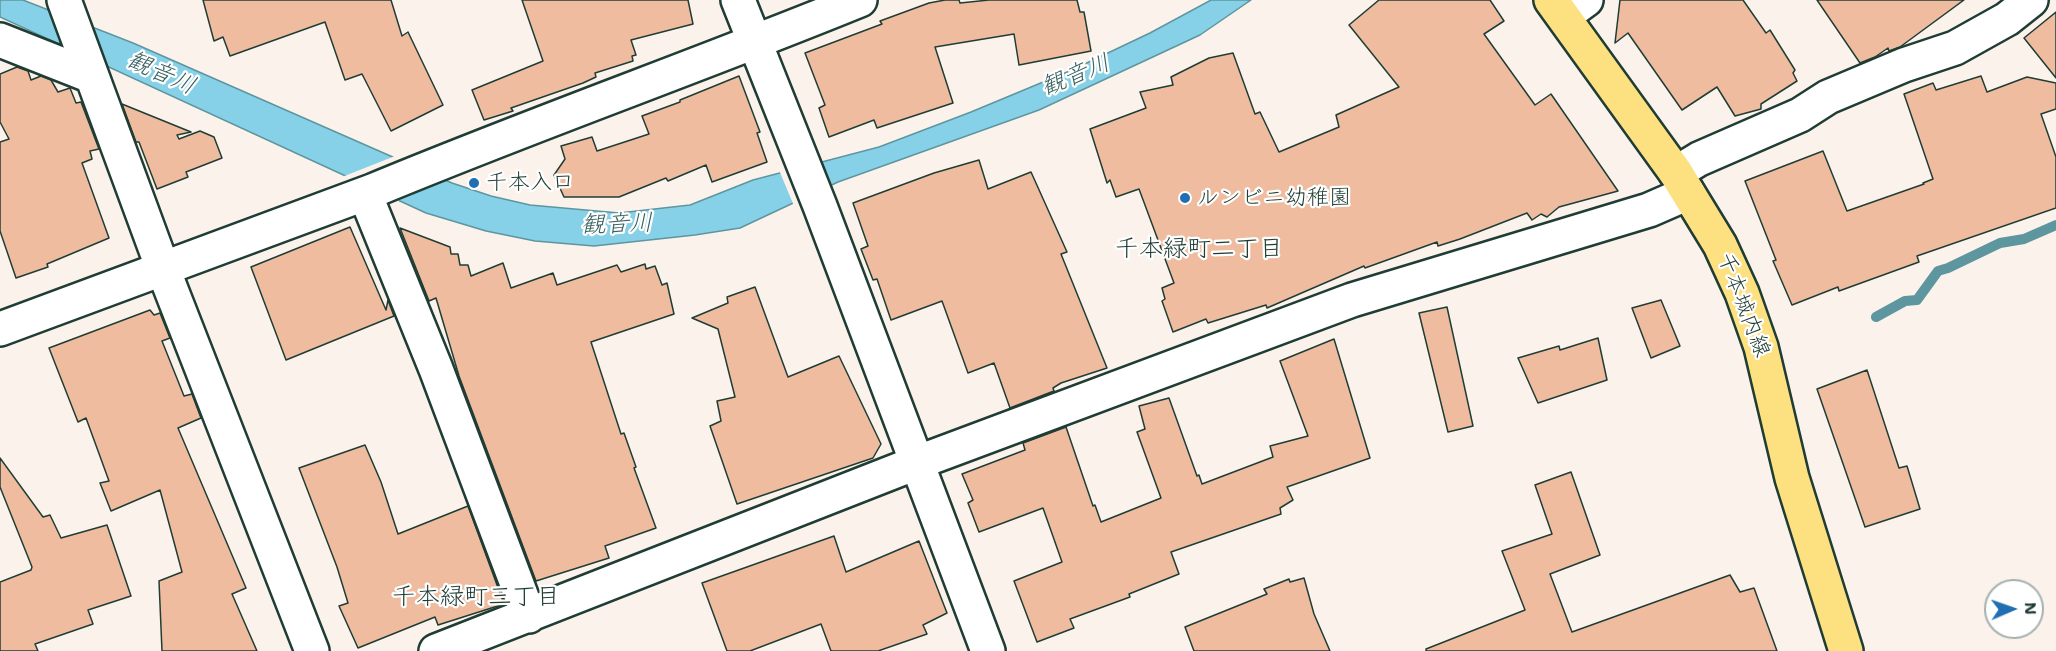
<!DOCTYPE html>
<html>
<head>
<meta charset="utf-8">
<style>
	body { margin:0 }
	#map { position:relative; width:2056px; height:651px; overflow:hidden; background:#fcf2ec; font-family:"Shantell Sans",sans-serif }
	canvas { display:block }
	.north { position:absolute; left:1984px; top:579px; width:60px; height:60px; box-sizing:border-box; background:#fff; border:2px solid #a5b1ae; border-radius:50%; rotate:88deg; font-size:16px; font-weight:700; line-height:24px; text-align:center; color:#1f3d34 }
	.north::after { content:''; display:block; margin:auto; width:21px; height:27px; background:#1f6fb2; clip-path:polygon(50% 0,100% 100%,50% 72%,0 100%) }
</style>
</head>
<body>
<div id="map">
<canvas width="2056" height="651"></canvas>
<div class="north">N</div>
</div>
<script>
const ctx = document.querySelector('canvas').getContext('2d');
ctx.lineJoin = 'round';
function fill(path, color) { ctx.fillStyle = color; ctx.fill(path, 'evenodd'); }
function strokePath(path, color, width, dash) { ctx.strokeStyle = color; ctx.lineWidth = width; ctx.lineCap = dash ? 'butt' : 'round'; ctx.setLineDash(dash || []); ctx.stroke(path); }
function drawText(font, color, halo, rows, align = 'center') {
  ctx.font = font + ' "Shantell Sans","Klee One",sans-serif'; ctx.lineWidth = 4.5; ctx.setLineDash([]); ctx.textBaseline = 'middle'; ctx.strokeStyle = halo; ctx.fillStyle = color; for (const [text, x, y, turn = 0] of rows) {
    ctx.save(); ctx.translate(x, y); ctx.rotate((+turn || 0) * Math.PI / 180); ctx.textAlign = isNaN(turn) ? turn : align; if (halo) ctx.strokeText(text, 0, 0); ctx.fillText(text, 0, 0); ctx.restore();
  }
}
const water = new Path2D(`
	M0 0H23L133 43 452 183 491 196 530 205 619 213 690 205 753 180 879 147 971 112 1072 70 1150 33 1211 0H1251L1200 35 1039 110 838 182 740 228 695 235 594 246 535 241 486 231 426 213 0 17Z`);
fill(water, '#86d1e7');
strokePath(water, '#5d969f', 1.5);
fill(new Path2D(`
	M395 156 449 179 395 202 342 177Z
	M821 159 833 188 794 206 779 170Z`), '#fcf2ec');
strokePath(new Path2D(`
	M1876 317 1905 301 1917 300 1938 271 1948 268 2000 243 2024 239 2056 225`), '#5d969f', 10);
const building = new Path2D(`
	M203 0H391L402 36 408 32 443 105 391 131 362 74 345 80 325 22 230 56 223 37 214 41Z
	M522 0H688L693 24 631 40 636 55 632 56 633 61 595 73 596 77 583 83 511 108 513 111 484 120 472 90 543 61Z
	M945 0H959L960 3 989 0H1077L1080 12H1084L1091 51 1019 65 1014 34 935 47 953 103 877 128 874 120 829 137 819 108 825 105 805 53 882 24 880 21 929 3Z
	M1379 0H1490L1504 21 1484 34 1535 105 1551 94 1618 191 1559 207 1547 217 1541 214 1532 220 1527 213 1460 239 1438 246 1437 242 1365 268 1364 266 1267 308 1266 305 1208 323 1206 319 1173 332 1162 301 1165 299 1162 288 1174 283 1139 189 1116 197 1110 180 1107 183 1090 129 1146 108 1140 92 1173 85 1171 77 1209 58 1233 53 1255 114 1260 112 1279 152 1339 127 1336 115 1399 87 1349 25Z
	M1620 0H1743L1766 33 1770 30 1795 70 1793 73 1797 81 1761 104V109L1735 116 1717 87 1682 110 1628 33 1615 43Z
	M1817 0H1964L1900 47 1889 51 1888 48 1875 57 1860 63Z
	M2056 12V78L2024 38Z
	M17 67 28 71 31 80 41 76 51 80 58 92 70 88 76 103 81 102 99 149 90 151 92 159 82 163 109 238 47 264 48 267 16 278 0 231V142L9 139 0 122V74Z
	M739 76 760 132 757 133 767 162 712 182 706 165 668 181 666 178 619 197H564L554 175 565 159 561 146 592 137 597 151 649 134 642 116 680 102V100Z
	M1981 76 1987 92 2027 77 2056 83V109L2041 114 2056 157V208L1917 256 1919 262 1839 291 1838 287 1792 305 1773 261 1776 260 1745 181 1823 151 1847 211 1924 184 1923 183 1933 179 1904 94 1933 83 1936 90Z
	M122 104 191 132 177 135 179 139 200 131 214 137 222 158 186 172 188 177 157 189 139 142H136Z
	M979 160 988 189 1031 172 1067 252 1061 254 1107 368 1061 383 1053 388 1054 391 1010 408 994 363 968 373 942 301 891 320 877 279 873 280 861 249 868 246 853 203 934 173Z
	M350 227 386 310 388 300 394 316 286 360 251 267Z
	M400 228 450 247 451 254H458L460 265H468L471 276 503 263 511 288 553 273 557 285 617 265 621 272 645 264 646 269 655 266 662 285 667 283 674 314 591 342 621 434 624 433 636 467 634 468 656 528 605 546 609 558 536 581 459 376 436 298 429 301Z
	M755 287 788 377 839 356 881 444 873 458 737 504 710 426 721 421 717 401 735 397 718 329 692 318 728 303 727 297Z
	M1661 300 1680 346 1651 358 1632 308Z
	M1447 307 1473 426 1448 432 1419 313Z
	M150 310 154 315 160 313 170 338 162 341 184 396 192 394 201 418 178 428 246 588 232 594 257 651H162L159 581 182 572 160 490 111 511 100 483 109 481 86 418 78 422 49 348Z
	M1598 338 1607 380 1538 403 1518 358 1559 346 1560 350Z
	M1334 339 1370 458 1287 487 1293 500 1280 508 1281 514 1171 552 1179 574 1129 594 1130 597 1070 619 1074 628 1037 642 1014 581 1062 562 1043 508 979 532 968 503 973 500 962 474 1025 450 1023 443 1066 427 1093 506 1095 505 1101 522 1161 498 1137 432 1145 429 1139 406 1169 398 1197 476 1199 475 1202 484 1273 457 1270 446 1308 436 1280 361Z
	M1867 370 1899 468 1907 466 1920 509 1865 527 1817 389Z
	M365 445 381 482 398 534 468 506 504 604 438 625 435 617 358 648 339 606 348 603 337 567 299 468Z
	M0 458 43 517 50 515 61 538 107 525 131 596 88 610 93 624 35 644 38 651H0V582L31 570 32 567 0 487Z
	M1571 472 1600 555 1550 574 1572 632 1730 575 1740 592 1754 588 1777 651H1426V649L1525 610 1502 551 1552 534 1535 485Z
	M834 536 846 572 919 541 947 613 923 625 927 634 878 651H831L821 624 750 651H727L702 583Z
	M1304 578 1314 614 1330 651H1194L1185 627 1267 594 1264 589 1289 579 1290 582Z`);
fill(building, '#efbca0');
strokePath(building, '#1f3d34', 1.5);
const minor = new Path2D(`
	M64 0 163 269 312 651
	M738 0 820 206 988 651
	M1564 16 1586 0
	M0 40 91 76
	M1676 173 1699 159 1800 115 1828 97 1904 65 1955 48 2007 19 2031 0
	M365 194 436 369 529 616
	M0 329 372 191C533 124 698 66 860 0
	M436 651 916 463 1352 300 1649 210 1688 193`);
const major = new Path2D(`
	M1551 0 1676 173 1720 245 1742 293 1761 347 1792 478 1846 651`);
strokePath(minor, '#1f3d34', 38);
strokePath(major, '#1f3d34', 38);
strokePath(minor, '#fff', 33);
strokePath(major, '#fde080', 33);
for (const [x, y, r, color] of [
	[474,183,6,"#1f6fb2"],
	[1185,198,6,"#1f6fb2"]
]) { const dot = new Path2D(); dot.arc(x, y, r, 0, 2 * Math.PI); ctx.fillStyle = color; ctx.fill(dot); strokePath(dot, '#fff', 2); }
drawText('22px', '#1f3d34', '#fff', [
	["千本入口",486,183],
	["ルンビニ幼稚園",1197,198]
], 'left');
drawText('22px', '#1f3d34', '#fff', [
	["千本城内線",1743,305,69]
]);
drawText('italic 24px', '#396261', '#fff', [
	["観音川",161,74,24],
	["観音川",1076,76,-22],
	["観音川",617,225,-2]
]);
drawText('24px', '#1f3d34', '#fff', [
	["千本緑町二丁目",1199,250],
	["千本緑町三丁目",476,598]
]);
</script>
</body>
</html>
